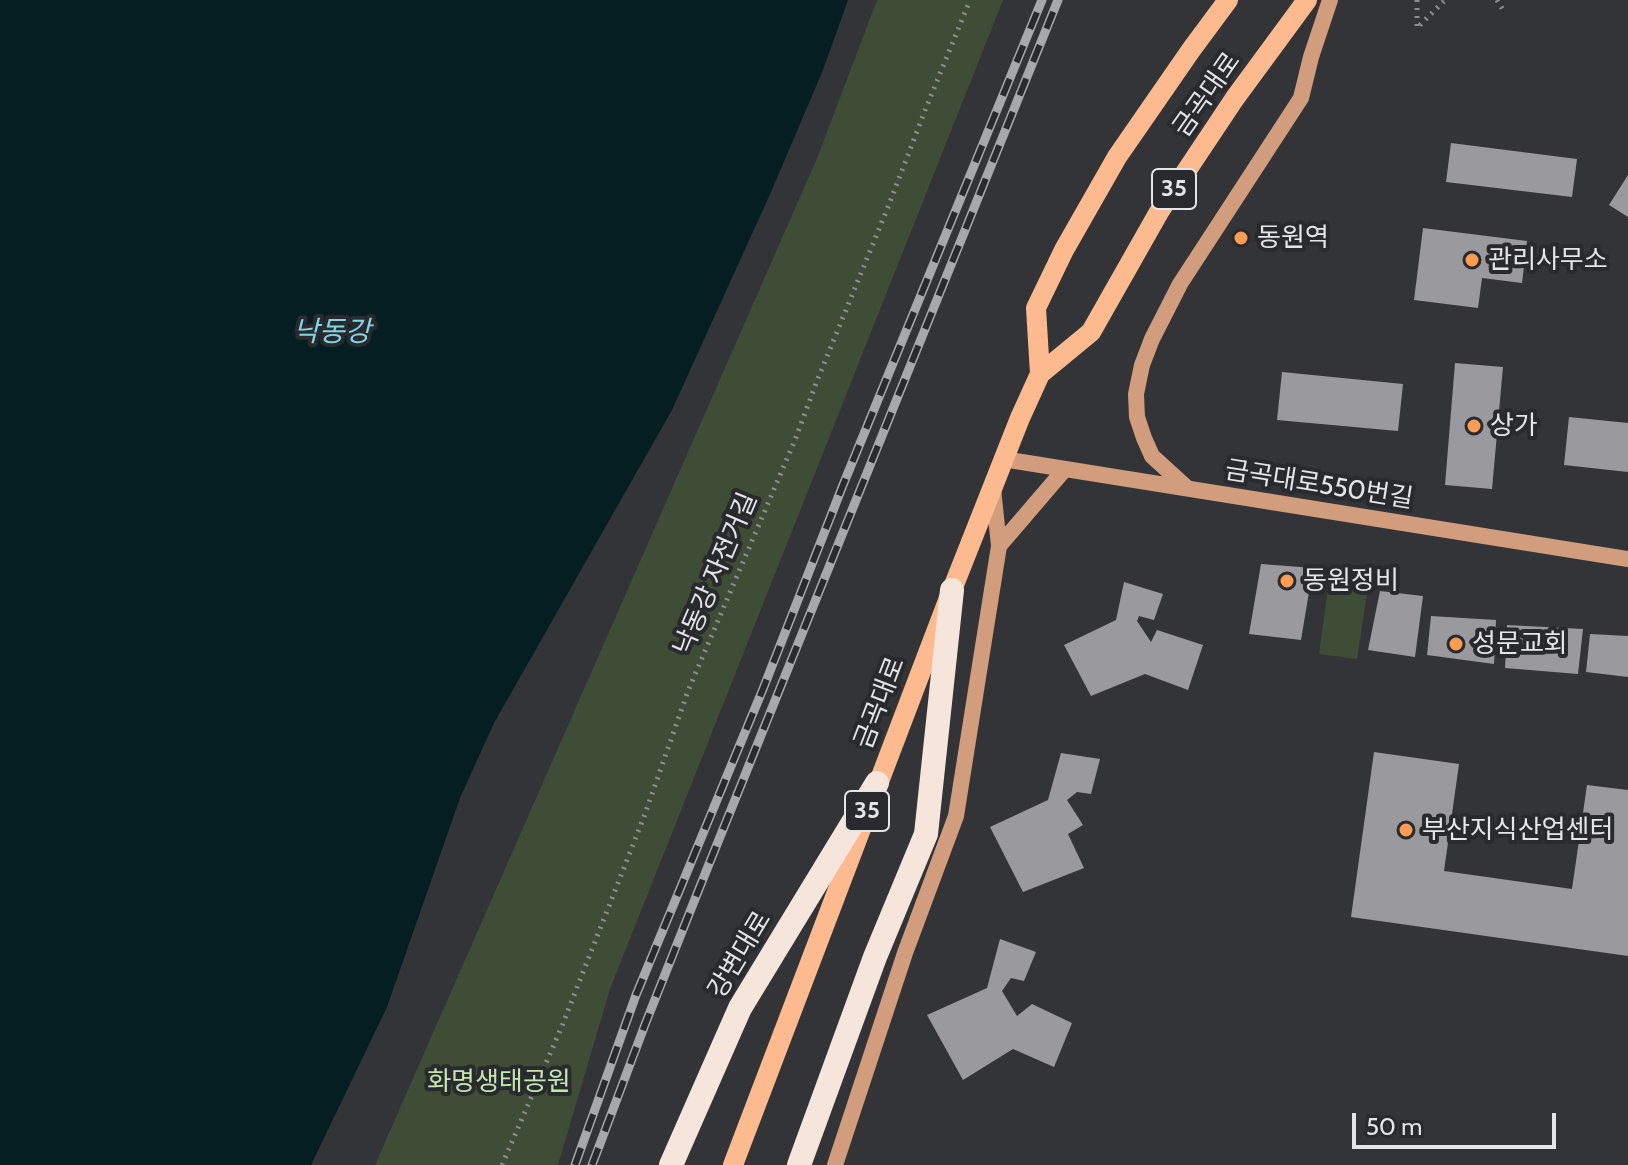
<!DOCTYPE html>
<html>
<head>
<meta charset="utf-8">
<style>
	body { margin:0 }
	#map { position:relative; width:1628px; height:1165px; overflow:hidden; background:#323437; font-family:Cabin,sans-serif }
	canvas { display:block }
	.scale { position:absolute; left:1352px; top:1113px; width:204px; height:36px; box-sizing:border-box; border:4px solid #e4e5e7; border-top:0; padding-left:10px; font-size:24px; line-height:28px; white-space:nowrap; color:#e4e5e7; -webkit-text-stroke:6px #282a2d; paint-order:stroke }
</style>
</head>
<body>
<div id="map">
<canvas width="1628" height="1165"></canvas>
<div class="scale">50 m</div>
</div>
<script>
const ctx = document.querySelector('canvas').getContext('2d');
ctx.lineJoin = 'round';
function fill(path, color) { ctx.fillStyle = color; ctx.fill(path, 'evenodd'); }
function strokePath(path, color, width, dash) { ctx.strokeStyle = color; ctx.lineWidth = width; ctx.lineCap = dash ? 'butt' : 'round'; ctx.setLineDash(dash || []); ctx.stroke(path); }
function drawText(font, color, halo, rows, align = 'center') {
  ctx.font = font + ' Cabin,"Noto Sans KR",sans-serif'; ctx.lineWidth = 8; ctx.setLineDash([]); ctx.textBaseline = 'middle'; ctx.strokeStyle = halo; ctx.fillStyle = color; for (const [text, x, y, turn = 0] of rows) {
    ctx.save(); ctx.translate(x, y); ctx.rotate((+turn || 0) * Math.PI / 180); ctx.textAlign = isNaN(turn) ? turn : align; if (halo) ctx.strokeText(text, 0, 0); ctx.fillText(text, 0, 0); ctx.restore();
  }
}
fill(new Path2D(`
	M877 0H1003L610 989 558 1165H375L818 156Z
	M1328 588 1367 593 1357 659 1319 654Z`), '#3f4d36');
fill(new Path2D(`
	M0 0H848L823 70 771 192 672 410 494 723 460 798 387 1007 311 1165H0Z`), '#051e21');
fill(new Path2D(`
	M1451 143 1577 159 1572 197 1446 182Z
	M1628 175V217L1609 205Z
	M1423 228 1527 241 1522 283 1482 278 1478 308 1414 300Z
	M1455 363 1503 367 1492 489 1445 485Z
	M1282 372 1403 384 1398 431 1277 420Z
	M1569 417 1628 423V472L1564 465Z
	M1261 564 1313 568 1301 640 1249 634Z
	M1124 582 1163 594 1154 620 1139 616 1137 621 1151 642 1157 630 1203 645 1188 690 1145 674 1091 696 1064 645 1116 620Z
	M1380 591 1423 596 1415 657 1368 650Z
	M1431 616 1496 620 1494 664 1427 655Z
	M1507 625 1583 629 1578 674 1505 668Z
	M1590 634 1628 636V677L1586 672Z
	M1374 752 1459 764 1444 871 1572 889 1587 785 1628 790V956L1351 917Z
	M1061 753 1100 759 1091 794 1077 792 1067 800 1083 825 1068 834 1084 868 1023 892 990 827 1048 800Z
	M1000 939 1036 952 1024 981 1011 978 1002 991 1017 1016 1032 1004 1072 1023 1054 1067 1013 1049 963 1080 927 1015 987 988Z`), '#9a9a9e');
strokePath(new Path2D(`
	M1417 0V28L1445 0
	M1497 0 1503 10
	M502 1165 562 1026 645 814 688 691 795 440 817 381 888 207 926 108 970 0`), '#8d8e91', 5, [2, 6]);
strokePath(new Path2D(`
	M1003 459 1628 559
	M993 488 999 546
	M1187 488 1152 456 1144 438 1137 417 1136 394 1142 365 1152 339 1180 284 1301 98 1311 57 1330 0
	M835 1165 905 953 956 816 999 546 1065 469`), '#d19d7c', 16);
strokePath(new Path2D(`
	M1040 374 1036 308 1064 250 1117 157 1191 50 1228 0
	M733 1165 952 590 1020 418 1040 374 1091 332 1159 212 1235 98 1307 0`), '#fdba8f', 20);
strokePath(new Path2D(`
	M671 1165 740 1008 877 783
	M799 1165 875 957 926 834 952 590`), '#f6e5db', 24);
const rail = new Path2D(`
	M575 1165 636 995 763 689 843 485 1042 0
	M592 1165 646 1022 705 874 1058 0`);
strokePath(rail, '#a7a8ab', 9);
strokePath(rail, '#282a2d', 6, [18]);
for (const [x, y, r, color] of [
	[1241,238,8,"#fc9d53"],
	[1472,260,8,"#fc9d53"],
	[1474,426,8,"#fc9d53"],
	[1287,581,8,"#fc9d53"],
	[1456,644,8,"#fc9d53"],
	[1406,830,8,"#fc9d53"]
]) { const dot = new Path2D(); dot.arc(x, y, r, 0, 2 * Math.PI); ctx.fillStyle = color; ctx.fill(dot); strokePath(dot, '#282a2d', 3); }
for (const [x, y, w] of [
	[1174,189,44],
	[867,811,44]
]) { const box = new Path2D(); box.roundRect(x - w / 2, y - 20, w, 40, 6); ctx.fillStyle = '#282a2d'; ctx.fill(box); strokePath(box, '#e4e5e7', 2); }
drawText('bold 24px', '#e4e5e7', null, [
	["35",1174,189],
	["35",867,811]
]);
drawText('26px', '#e4e5e7', '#282a2d', [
	["금곡대로",1207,95,-55],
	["금곡대로550번길",1319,485,9],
	["낙동강 자전거길",716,574,-67],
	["금곡대로",880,703,-69],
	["강변대로",740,955,-59]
]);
drawText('26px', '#e4e5e7', '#282a2d', [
	["동원역",1257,238],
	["관리사무소",1488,260],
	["상가",1490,426],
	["동원정비",1303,581],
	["성문교회",1472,644],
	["부산지식산업센터",1422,830]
], 'left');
drawText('26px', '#c2e6ae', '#282a2d', [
	["화명생태공원",499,1082]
]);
drawText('italic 28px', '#82d6e2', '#282a2d', [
	["낙동강",332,333]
]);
</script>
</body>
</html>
